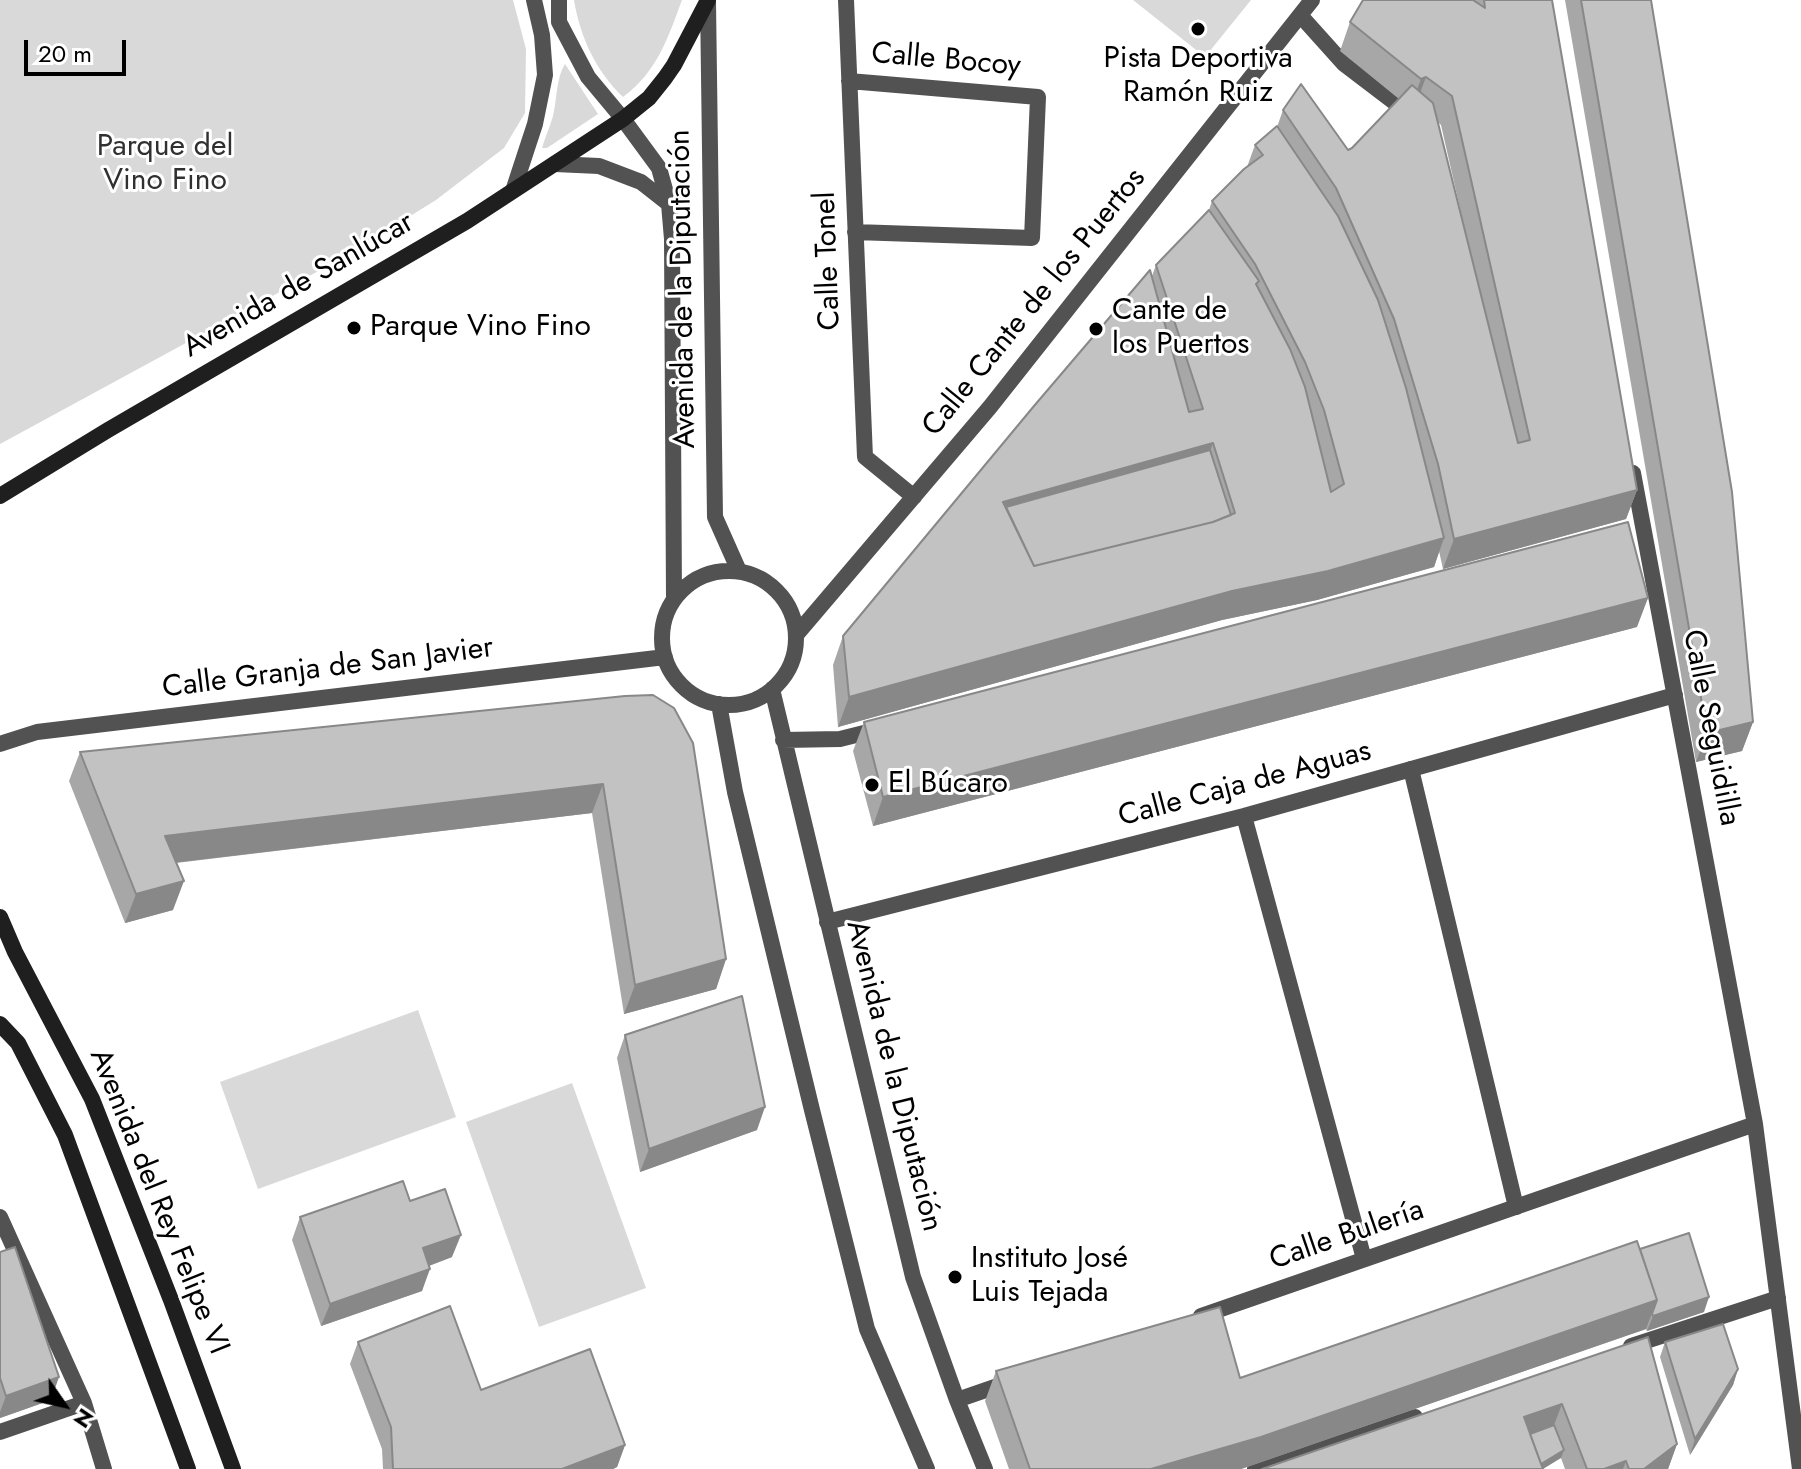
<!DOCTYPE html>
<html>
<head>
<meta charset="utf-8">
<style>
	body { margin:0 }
	#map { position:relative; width:1801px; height:1469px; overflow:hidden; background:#fff; font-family:Jost,sans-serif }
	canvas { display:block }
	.north { position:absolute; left:24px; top:1365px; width:80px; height:80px; -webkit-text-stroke:6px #fff; paint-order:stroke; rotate:124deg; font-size:22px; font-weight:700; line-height:32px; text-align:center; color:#000 }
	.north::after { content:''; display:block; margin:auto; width:28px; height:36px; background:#000; clip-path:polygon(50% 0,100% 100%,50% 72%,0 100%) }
	.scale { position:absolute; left:24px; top:40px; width:102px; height:36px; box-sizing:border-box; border:4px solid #000; border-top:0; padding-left:10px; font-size:24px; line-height:28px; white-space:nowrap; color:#000; -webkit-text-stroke:6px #fff; paint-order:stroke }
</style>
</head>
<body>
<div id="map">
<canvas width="1801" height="1469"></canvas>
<div class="north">N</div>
<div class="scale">20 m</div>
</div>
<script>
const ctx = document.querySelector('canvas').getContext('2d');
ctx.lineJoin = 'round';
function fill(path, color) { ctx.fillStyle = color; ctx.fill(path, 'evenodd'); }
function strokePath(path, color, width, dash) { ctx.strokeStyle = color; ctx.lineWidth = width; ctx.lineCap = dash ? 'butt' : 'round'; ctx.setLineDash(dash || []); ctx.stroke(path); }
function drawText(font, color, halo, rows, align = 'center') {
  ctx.font = font + ' Jost,sans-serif'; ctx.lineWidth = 6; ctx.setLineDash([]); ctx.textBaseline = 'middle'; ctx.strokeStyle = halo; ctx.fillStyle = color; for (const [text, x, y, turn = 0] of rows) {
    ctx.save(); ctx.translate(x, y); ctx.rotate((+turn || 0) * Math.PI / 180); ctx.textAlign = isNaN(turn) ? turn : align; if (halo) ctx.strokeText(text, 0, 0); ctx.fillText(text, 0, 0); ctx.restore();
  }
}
fill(new Path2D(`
	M0 0H513L526 49 525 113 504 148 436 200 346 256 0 444Z
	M574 0H682C668 38 657 72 623 97 596 71 580 37 574 0Z
	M1133 0H1251L1205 57Z
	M565 64 598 114 547 148H542C545 137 550 127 553 116 557 100 556 78 565 64Z
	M418 1010 456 1117 258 1189 220 1082Z
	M572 1083 646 1288 539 1327 466 1122Z`), '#d9d9d9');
strokePath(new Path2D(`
	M1411 769 1516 1207`), '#525252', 16);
strokePath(new Path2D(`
	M559 0V22L588 77 623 119 659 168 669 204 672 239 674 599
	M846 0 865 457 914 497
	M708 2 715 517 739 571
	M1300 15 1344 64 1411 115
	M849 81 1038 97 1032 238 855 232
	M555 164 599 166 641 182 669 204
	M514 188 535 124 545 75 542 35 534 0
	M1633 473 1755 1124 1800 1469
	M662 638a67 67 0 1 1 134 0a67 67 0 1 1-134 0Z
	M796 635 990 407 1312 0
	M772 689 913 1277 957 1400 985 1469
	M719 704 735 792 812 1110 867 1329 927 1469
	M783 740 840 739 880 729
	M0 744 37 732 665 657
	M1244 816 1364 1259
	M827 922 1244 816 1675 695
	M0 1217 84 1403 104 1469
	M1201 1316 1755 1124
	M1631 1346 1778 1298
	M957 1400 1009 1382
	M0 1432 84 1403
	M1255 1469 1415 1417`), '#525252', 16);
strokePath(new Path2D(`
	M0 496 108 430 467 221 623 119 649 98 665 78 674 65 708 0
	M0 917 15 952 92 1099 171 1300 233 1469
	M0 1024 18 1043 65 1135 188 1469`), '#1f1f1f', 16);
fill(new Path2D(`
	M1363 0H1552L1637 490 1626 519 1443 569 1439 551 1434 567 1317 600 1222 620 838 727 833 665 843 636 1152 276 1156 265 1209 210 1212 201 1247 167 1255 145 1277 127 1283 110 1348 150 1352 148 1399 99 1340 51 1350 22ZM1438 122 1441 125 1470 252Z
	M1565 0H1651L1753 722 1742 751 1696 762Z
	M1637 627 873 826 853 751 864 722Z
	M674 708 726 959 716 989 624 1014 592 813 176 863 173 910 125 923 69 781 80 752Z
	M625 1035 757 1130 640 1172 617 1058Z
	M410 1201 452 1257 429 1266 422 1291 321 1326 292 1240 300 1217Z
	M1640 1249 1704 1312 1647 1331 1646 1329 1241 1469H1009L985 1401 996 1371 1240 1378Z
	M0 1252 51 1400 0 1418Z
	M1648 1337 1677 1444 1668 1469H1565L1561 1458 1262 1469Z
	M358 1342 625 1445 617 1467 613 1469H383L382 1449 350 1364Z
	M1665 1342 1738 1369 1733 1385 1690 1455 1660 1357Z`), '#a7a7a7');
fill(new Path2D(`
	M1426 77 1415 107 1410 108 1421 79Z
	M1213 443 1202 473 1001 508 1003 502Z
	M1637 490 1626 519 1443 569 1454 539Z
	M1444 538 1434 567 1317 600 1222 620 838 727 849 697 1232 591Z
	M1648 598 1637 627 873 826 883 797Z
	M1753 722 1742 751 1696 762 1707 733Z
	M603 784 592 813 155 865 165 836Z
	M184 881 173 910 125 923 136 894Z
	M726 959 716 989 624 1014 635 985Z
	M765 1107 757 1130 640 1172 649 1149Z
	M461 1235 452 1257 415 1271 423 1248Z
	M430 1269 422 1291 321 1326 330 1304Z
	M1709 1297 1704 1312 1647 1331 1653 1316Z
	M1657 1300 1646 1329 1250 1466 1241 1469H1151Z
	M1738 1369 1733 1385 1690 1455 1695 1439Z
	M59 1377 51 1400 0 1418V1412L6 1396Z
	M1562 1404 1551 1433 1518 1445 1524 1417Z
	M1677 1444 1668 1469H1644Z
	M625 1445 617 1467 613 1469H562Z
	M1564 1450 1561 1458 1543 1469H1534Z
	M1626 1461 1623 1469H1604Z`), '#888');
const building = new Path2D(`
	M1363 0H1473L1485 8 1484 0H1552L1637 490 1454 539 1438 464 1394 319 1336 188 1283 110 1301 84 1348 150 1352 148 1412 85 1433 103 1518 443 1530 440 1452 96 1426 77 1421 79 1350 22Z
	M1581 0H1651L1732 492 1753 722 1707 733Z
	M1277 126 1338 216 1378 300 1406 388 1444 538 1328 571 1232 591 849 697 843 636 1034 406 1150 270 1189 412 1203 409 1156 265 1209 210 1259 281 1256 284 1290 349 1305 387 1331 492 1344 484 1324 410 1305 362 1255 264 1212 201 1244 169 1263 155 1255 145ZM1213 443 1235 513 1213 522 1034 566 1003 502Z
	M1210 450 1231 515 1213 522 1034 566 1006 507Z
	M1628 522 1648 598 883 797 864 722Z
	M653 695 674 708 693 743 726 959 635 985 603 784 165 836 184 881 136 894 80 752 625 696Z
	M742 996 765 1107 649 1149 625 1035Z
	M403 1181 410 1201 445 1189 461 1235 423 1248 430 1269 330 1304 300 1217Z
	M1689 1233 1709 1297 1653 1316 1652 1314 1657 1300 1640 1249Z
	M1637 1241 1657 1300 1261 1437 1151 1469H1030L996 1371 1220 1307 1240 1378Z
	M15 1247 59 1377 6 1396 0 1378V1252Z
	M450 1306 481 1390 590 1349 625 1445 562 1469H393L391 1427 358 1342Z
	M1723 1324 1738 1369 1695 1439 1665 1342Z
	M1648 1337 1677 1444 1644 1469H1629L1626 1461 1604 1469H1587L1562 1404 1524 1417 1543 1469H1262Z
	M1554 1425 1564 1450 1541 1464 1530 1434Z`);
fill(building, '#c2c2c2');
strokePath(building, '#888', 2);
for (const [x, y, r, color] of [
	[1198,29,8,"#000"],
	[354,328,8,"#000"],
	[1096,329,8,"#000"],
	[872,785,8,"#000"],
	[955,1277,8,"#000"]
]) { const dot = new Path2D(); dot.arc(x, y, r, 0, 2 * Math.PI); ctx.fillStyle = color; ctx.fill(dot); strokePath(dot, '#fff', 3); }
drawText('30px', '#000', '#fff', [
	["Pista Deportiva",1198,60,"center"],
	["Ramón Ruiz",1198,94,"center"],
	["Cante de",1112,312],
	["los Puertos",1112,346],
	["Parque Vino Fino",370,328],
	["El Búcaro",888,785],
	["Instituto José",971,1260],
	["Luis Tejada",971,1294]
], 'left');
drawText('30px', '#000', '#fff', [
	["Calle Bocoy",946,61,5],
	["Calle Tonel",829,261,-92],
	["Avenida de Sanlúcar",299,286,-30],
	["Avenida de la Diputación",684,289,-91],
	["Calle Cante de los Puertos",1035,303,-51],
	["Calle Granja de San Javier",328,669,-7],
	["Calle Seguidilla",1710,728,79],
	["Calle Caja de Aguas",1245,785,-15],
	["Avenida de la Diputación",893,1076,76],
	["Avenida del Rey Felipe VI",158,1202,68],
	["Calle Bulería",1347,1236,-19]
]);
drawText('30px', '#303030', '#fff', [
	["Parque del",165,148],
	["Vino Fino",165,182]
]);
</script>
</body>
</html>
